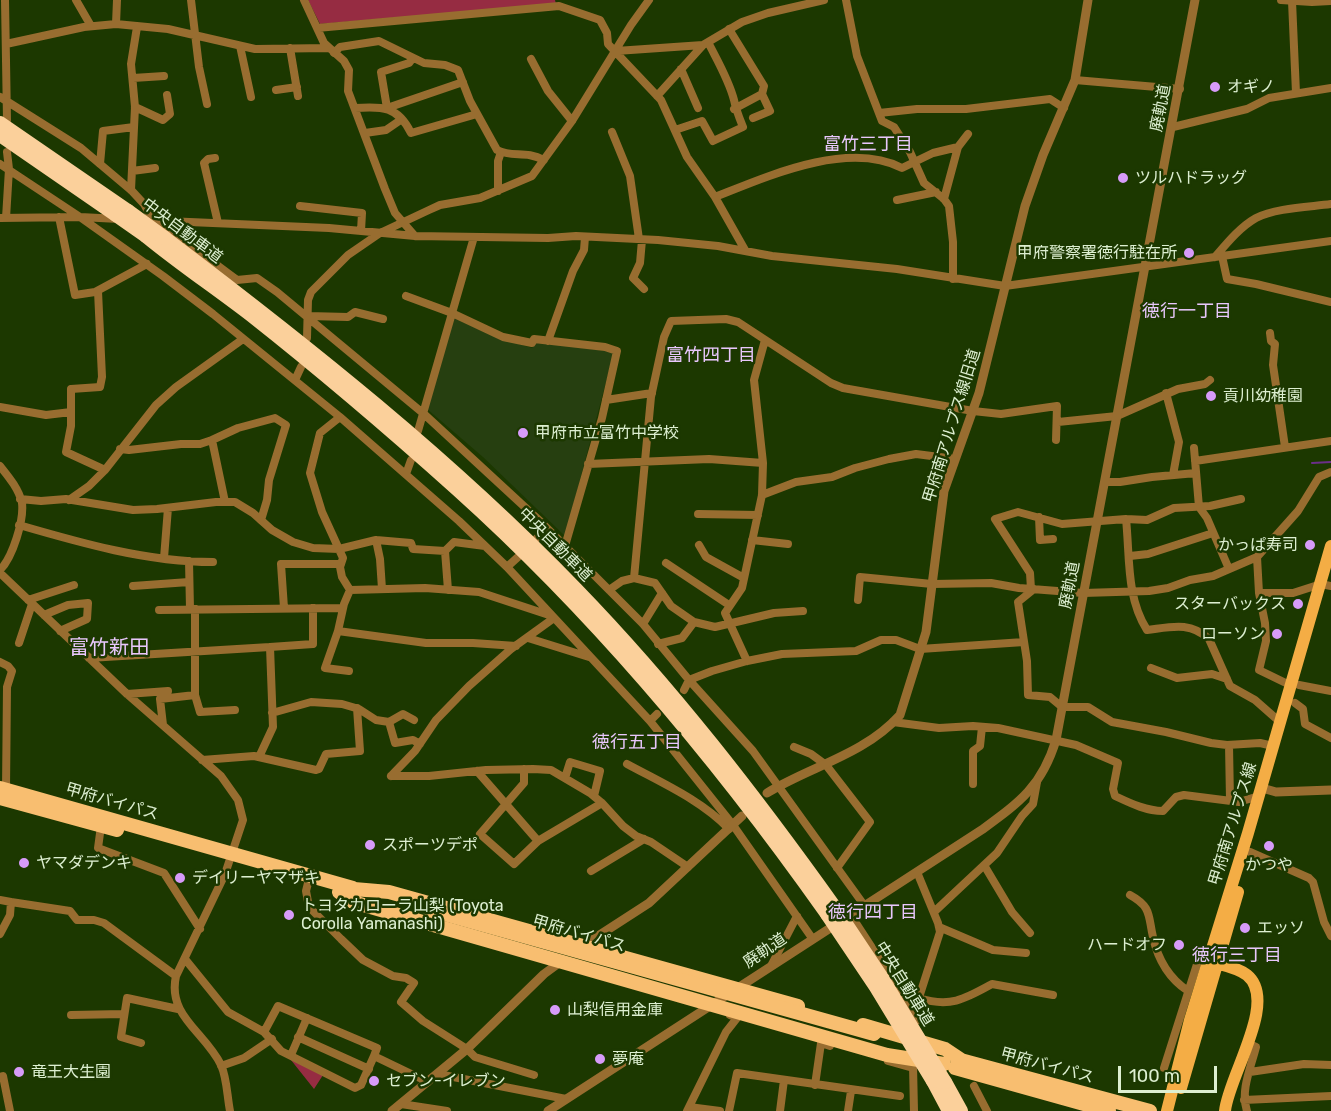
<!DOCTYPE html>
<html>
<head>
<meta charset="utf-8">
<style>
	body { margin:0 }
	#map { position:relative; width:1331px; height:1111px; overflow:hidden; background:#1c3800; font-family:Rubik,sans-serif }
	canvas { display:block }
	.scale { position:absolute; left:1118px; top:1066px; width:99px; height:27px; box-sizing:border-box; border:3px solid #ddefd1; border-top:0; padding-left:8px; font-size:18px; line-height:21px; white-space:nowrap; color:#ddefd1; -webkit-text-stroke:4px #1c3800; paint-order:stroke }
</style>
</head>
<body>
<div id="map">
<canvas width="1331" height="1111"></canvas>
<div class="scale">100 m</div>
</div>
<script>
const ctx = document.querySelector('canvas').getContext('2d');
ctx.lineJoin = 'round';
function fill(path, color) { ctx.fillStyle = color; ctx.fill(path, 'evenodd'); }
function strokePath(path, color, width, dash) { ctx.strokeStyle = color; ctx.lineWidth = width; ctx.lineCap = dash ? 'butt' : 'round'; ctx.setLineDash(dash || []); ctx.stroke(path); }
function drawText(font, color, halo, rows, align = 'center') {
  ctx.font = font + ' Rubik,"Noto Sans JP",sans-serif'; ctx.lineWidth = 5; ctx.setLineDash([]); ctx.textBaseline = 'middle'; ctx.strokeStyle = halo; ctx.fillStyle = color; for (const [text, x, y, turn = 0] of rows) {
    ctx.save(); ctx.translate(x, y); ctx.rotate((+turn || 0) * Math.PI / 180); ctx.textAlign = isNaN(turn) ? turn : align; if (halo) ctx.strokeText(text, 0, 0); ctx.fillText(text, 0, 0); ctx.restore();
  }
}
fill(new Path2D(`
	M454 315 500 338 532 348 537 342 614 352 565 536 483 457 426 408Z`), '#263f10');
fill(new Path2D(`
	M308 0H555L556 4 320 24Z
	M287 1055 323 1075 314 1089Z`), '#962c42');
strokePath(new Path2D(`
	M1312 463 1331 462`), '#6b2e89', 2);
strokePath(new Path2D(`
	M5 0 7 120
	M76 0 91 26
	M191 0 199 67 207 104
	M304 0 324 43 344 61 349 70 348 91 385 189 395 213 415 236
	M846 0 857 56 882 121 894 127 910 152 924 183 944 199 949 206 953 242V279
	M1281 0 1312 2 1331 1
	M1292 1 1296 93
	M116 24 117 0
	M317 28 559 6 600 20 607 33 608 44 661 100 687 157 715 197 745 250
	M729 29 764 86 762 94 770 111 753 118
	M6 44 84 27 116 24 168 29 255 49 328 48
	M240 46 251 97
	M290 48 298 96
	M616 51 703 45 742 22 768 13 824 0
	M334 53 340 47 379 41 424 63 445 65 458 70 470 101 497 150C513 158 525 150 544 160
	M412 59 409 63 381 72 387 108 463 82
	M531 59 548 91 572 121
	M681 69 698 108
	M133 78 164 76
	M1075 80 1180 89
	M276 90 297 87
	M657 96 703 45
	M0 97 81 148 132 191 144 204 153 221
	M135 107 163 120 170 114 167 95
	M355 108C382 106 398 106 411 133L477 114
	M734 109 762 94
	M879 113 917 109H966L1050 99 1064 108
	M1173 127 1247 109 1269 98 1331 88
	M675 130 702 121 713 141 743 127C739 117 736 110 734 100 729 80 717 60 708 42
	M612 132 630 176 639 239
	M365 133 386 130 402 119
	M215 158 208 159 204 163 218 223
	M0 164 80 217 163 276 213 314 340 417 459 521 507 567 650 721 733 825 812 938
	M100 164 103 131 134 127
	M132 171 155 168
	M131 190 135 107 131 64 137 27
	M498 191V161L501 152
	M715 197C768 176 848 140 902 168L933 153 958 147
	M944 199 958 147 968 134
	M897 200 936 192
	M300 206 362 213 361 231
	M59 217 75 295 95 292 147 264
	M0 218 80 217 119 219
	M6 218 9 169 7 152
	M143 220 329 228 415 236 548 238 576 236 658 240 718 246 772 256 897 269 1005 286 1331 241
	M159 222 237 280 257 278 277 292 424 414 541 522 643 624 689 680 753 751 864 905
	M642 240 640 263 633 278 644 289
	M1222 256 1227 279 1256 284 1331 302
	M1215 257C1227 243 1240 227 1256 218 1275 208 1309 207 1331 204
	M98 291 102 377 100 387 71 389V426L66 452 105 470
	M406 296 452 313 503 337 532 343 534 339 605 347 617 351 602 418 565 546
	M308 316 348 317 355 312 383 319
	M1270 333 1271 341 1275 344 1273 365 1285 447
	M307 338 308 300 311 292 348 255 380 233 429 210 440 205 480 198 532 176 572 121 631 25 649 0
	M548 341 573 271 584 250 585 237
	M295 380 301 367
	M1166 393 1179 442 1173 475
	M606 400 652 393
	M0 407 46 415 71 412
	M340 417 320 433 310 473 322 512 343 558 340 567 342 577 350 590 344 604 338 631 325 668 349 671
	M1058 422 1117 416 1178 389 1205 384 1210 380
	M418 431 474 237
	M1194 448 1199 507 1207 518 1229 569
	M120 449 129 450 181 444H200L212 440
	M1195 461 1331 441
	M588 464 709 459 763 463
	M0 466C8 476 19 489 22 503 24 520 13 557 0 570
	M406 474 411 460
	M1105 482H1120L1152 477 1196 473
	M762 495 796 482 832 477 855 468 889 459 916 454 955 459
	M20 499 41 501 66 499 133 510 157 509 216 502H235L253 513 272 530 293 542 313 548 339 549 376 540 411 543 413 549 445 551 448 590
	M69 500 89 486 105 470 156 405 176 387 243 339
	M225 502 212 440 238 428 275 418 286 425 269 480 267 500 261 520
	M698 514 758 515
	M1039 517 1040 540 1053 539
	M1126 519 1147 520 1174 508 1210 506 1241 499
	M19 525C81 543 147 562 213 562
	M536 539 547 528
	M376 540 380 559 382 589
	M752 540 788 544
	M699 545 706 557 744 578
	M445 551 454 542 485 546
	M1130 556 1148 554 1213 533
	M1257 557 1259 593 1265 623 1266 641 1259 670 1292 686
	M164 558 168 508
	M189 561 190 609
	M666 563 729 605
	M507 567 518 557
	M0 573 127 694 221 776 238 800 243 820 225 874 176 976C167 1016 205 1032 221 1065 227 1078 227 1096 230 1111
	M634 578 651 397 664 337 671 321 726 319 738 322 831 383 843 388 973 411 1001 414 1057 406 1056 440
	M133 586 189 582
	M1031 589 1030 573 995 519 1018 512 1062 524 1126 519C1130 557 1126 597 1147 630 1171 627 1190 621 1209 639L1230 686 1255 700 1280 722
	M1034 589 1018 602 1027 661 1028 695 1050 697 1062 707H1088L1112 722 1166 732 1211 743 1227 745 1260 743 1273 746
	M350 590 425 588 479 592 552 616
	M609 590 622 581 634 578 655 583 671 606 694 622
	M1259 593H1293L1321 584 1331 586
	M28 600 74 585
	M858 600 860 577 932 584 991 583 1019 588 1083 593 1149 591 1168 588 1190 580 1213 576 1257 557 1298 511 1319 477 1331 472
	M284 608 281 564H341
	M195 609V695L200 712 235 710
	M159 610 343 608
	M44 615 68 605 88 603 87 619 60 631
	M643 624 662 593
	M338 631 426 643H473L516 646
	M528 638 589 657
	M19 643 32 604
	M658 644 682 638 694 622 715 627 774 613 803 611
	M270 647 313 644V608
	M89 658 270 647 273 727 259 757
	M747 661 725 613 742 588 762 495 763 463 754 380 765 340
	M0 662 8 666 12 671 7 687 6 789
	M1151 668 1177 678 1212 674 1227 679
	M1299 685 1331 691
	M684 690 689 680 712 671 747 661 782 654 856 651 881 640H896L920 649 1024 642
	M127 694 168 691
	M1295 703 1303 709 1305 724 1331 738
	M272 713 311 702 342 704 359 709 376 720 389 722 403 714 414 720
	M650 721 657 714
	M389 722 395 743 413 740 420 744
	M893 722 939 728 973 726 998 728 1076 745 1118 763 1113 789 1115 796C1130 803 1146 811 1163 811L1176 797 1184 795 1239 802 1259 796
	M163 725 160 699 195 695
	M1229 745 1230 800
	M794 747 811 754 826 765 870 822 837 868
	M202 760 254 756 316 770 319 769 326 754 360 751 357 708
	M627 764C662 783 701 800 729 829
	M524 769V783L480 834 514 864 538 841
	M477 771 538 841 602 803
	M391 776H429L486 770 533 769 551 770 590 793 602 803 623 826 636 836 651 842 688 867
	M391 776 415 751 436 720 469 686 511 649 554 618
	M565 778 570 762 600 771 594 796
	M973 784V751L980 746 982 727
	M101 826 98 848 164 873 200 929
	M1250 852 1309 878 1313 882 1324 922 1331 936
	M984 865 1012 912 1030 933
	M591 871 644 839
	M308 883 306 891 309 907 341 939 363 960 393 976 406 978 414 983 401 1002 423 1021 467 1049 475 1057 534 1075
	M1130 895C1152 907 1148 916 1153 937 1158 960 1170 979 1188 991
	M0 900 11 902
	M934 912 997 853 1022 816 1033 804 1037 782
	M850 914 919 1020
	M939 927 993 950 1026 953
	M0 934 10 915 11 902 70 911 77 920H94L104 923 176 976
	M185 959 228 1012 264 1032 281 1051 355 1088 361 1085 374 1056 428 1082
	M772 964 797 916
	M919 998C950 1008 965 999 992 984L1053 995
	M914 1013 940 932 938 923 917 872
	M71 1015 124 1014
	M264 1032 278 1006 377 1048 374 1056
	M298 1037 369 1069
	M141 1043 121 1037 127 998 178 1009
	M291 1055 307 1018
	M888 1061 913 1068
	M913 1065 914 1111
	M221 1066 244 1058 272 1039
	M1164 1068 1199 958 1208 961
	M1250 1072 1304 1064 1331 1065
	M438 1074 566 1099
	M0 1077 3 1076 10 1111
	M815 1085 821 1043 830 1046
	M974 1086 987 1111
	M1244 1100 1331 1096
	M401 1104 447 1111
	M689 1107 720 1111
	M687 1111 726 1032 737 1018 730 1015
	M729 1111 737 1073 900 1096
	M780 1111 784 1080
	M848 1111 851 1091
	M1247 1111C1240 1091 1251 1067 1256 1047L1247 1043`), '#986d30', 8);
strokePath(new Path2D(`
	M1262 788 1276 792 1331 790
	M767 793C811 766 864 755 900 715L926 632 944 491 979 393 1025 206 1043 155 1075 80 1088 0
	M581 947 649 903 742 816
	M392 1111 467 1049 544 974 563 960
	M548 1111 983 829C1020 802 1042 786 1056 740L1195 0`), '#986d30', 9);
strokePath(new Path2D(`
	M1212 962C1223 965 1238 968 1247 975 1279 1001 1228 1077 1225 1111
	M1181 1088 1238 892
	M1167 1111 1190 1020 1248 833 1331 546`), '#f4ad45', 12);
strokePath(new Path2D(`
	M0 788 353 888
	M0 798 117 830
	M354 889 389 892 798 1006
	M339 892 353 902 887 1055 944 1064
	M863 1025 945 1049 963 1061
	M957 1059 1150 1111
	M955 1068 1109 1111`), '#f8be70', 14);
strokePath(new Path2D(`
	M0 123 128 211
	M0 135 116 215
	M146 236C180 264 216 288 251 315 322 371 391 430 458 490 598 616 719 761 827 914
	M165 238C309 347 450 459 576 589 672 688 756 797 836 909
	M933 1081 949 1111
	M945 1082 961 1111`), '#fbd09b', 14);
strokePath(new Path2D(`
	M430 910 874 1034`), '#f8be70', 14);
strokePath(new Path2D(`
	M128 211 165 238
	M116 215 146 236
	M836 909 884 981 945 1082
	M827 914 876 987 933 1081`), '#fbd09b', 14);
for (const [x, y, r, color] of [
	[1215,87,6,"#d79bf9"],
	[1123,178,6,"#d79bf9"],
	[1189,253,6,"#d79bf9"],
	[1211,396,6,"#d79bf9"],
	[523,433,6,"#d79bf9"],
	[1310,545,6,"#d79bf9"],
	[1298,604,6,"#d79bf9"],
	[1277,634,6,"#d79bf9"],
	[370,845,6,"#d79bf9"],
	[1269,846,6,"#d79bf9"],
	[24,863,6,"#d79bf9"],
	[180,878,6,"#d79bf9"],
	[289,915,6,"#d79bf9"],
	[1245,928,6,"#d79bf9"],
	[1179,945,6,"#d79bf9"],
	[555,1010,6,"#d79bf9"],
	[600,1059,6,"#d79bf9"],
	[19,1072,6,"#d79bf9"],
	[374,1081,6,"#d79bf9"]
]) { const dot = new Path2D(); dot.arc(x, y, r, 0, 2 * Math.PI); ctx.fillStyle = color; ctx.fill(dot); strokePath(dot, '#1c3800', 2); }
drawText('16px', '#ddefd1', '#1c3800', [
	["オギノ",1227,87],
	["ツルハドラッグ",1135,178],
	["甲府警察署徳行駐在所",1177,253,"right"],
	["貢川幼稚園",1223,396],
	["甲府市立富竹中学校",535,433],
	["かっぱ寿司",1298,545,"right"],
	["スターバックス",1286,604,"right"],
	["ローソン",1265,634,"right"],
	["スポーツデポ",382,845],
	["ヤマダデンキ",36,863],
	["かつや",1269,865,"center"],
	["デイリーヤマザキ",192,878],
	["トヨタカローラ山梨 (Toyota",301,906],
	["Corolla Yamanashi)",301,924],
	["エッソ",1257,928],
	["ハードオフ",1167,945,"right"],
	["山梨信用金庫",567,1010],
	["夢庵",612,1059],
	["竜王大生園",31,1072],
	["セブン-イレブン",386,1081]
], 'left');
drawText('16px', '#ddefd1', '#1c3800', [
	["廃軌道",1161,108,-79],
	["中央自動車道",182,231,37],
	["甲府南アルプス線旧道",952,426,-73],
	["中央自動車道",555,545,45],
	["廃軌道",1070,585,-79],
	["甲府バイパス",112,802,16],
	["甲府南アルプス線",1233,824,-73],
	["甲府バイパス",579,934,16],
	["廃軌道",765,951,-34],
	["中央自動車道",904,984,58],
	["甲府バイパス",1047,1066,15]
]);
drawText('18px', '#e8c7fc', '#1c3800', [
	["富竹三丁目",868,145],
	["徳行一丁目",1187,312],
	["富竹四丁目",711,356],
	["徳行五丁目",637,743],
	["徳行四丁目",873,913],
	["徳行三丁目",1237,956]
]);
drawText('20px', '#e8c7fc', '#1c3800', [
	["富竹新田",109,648]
]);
</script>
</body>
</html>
